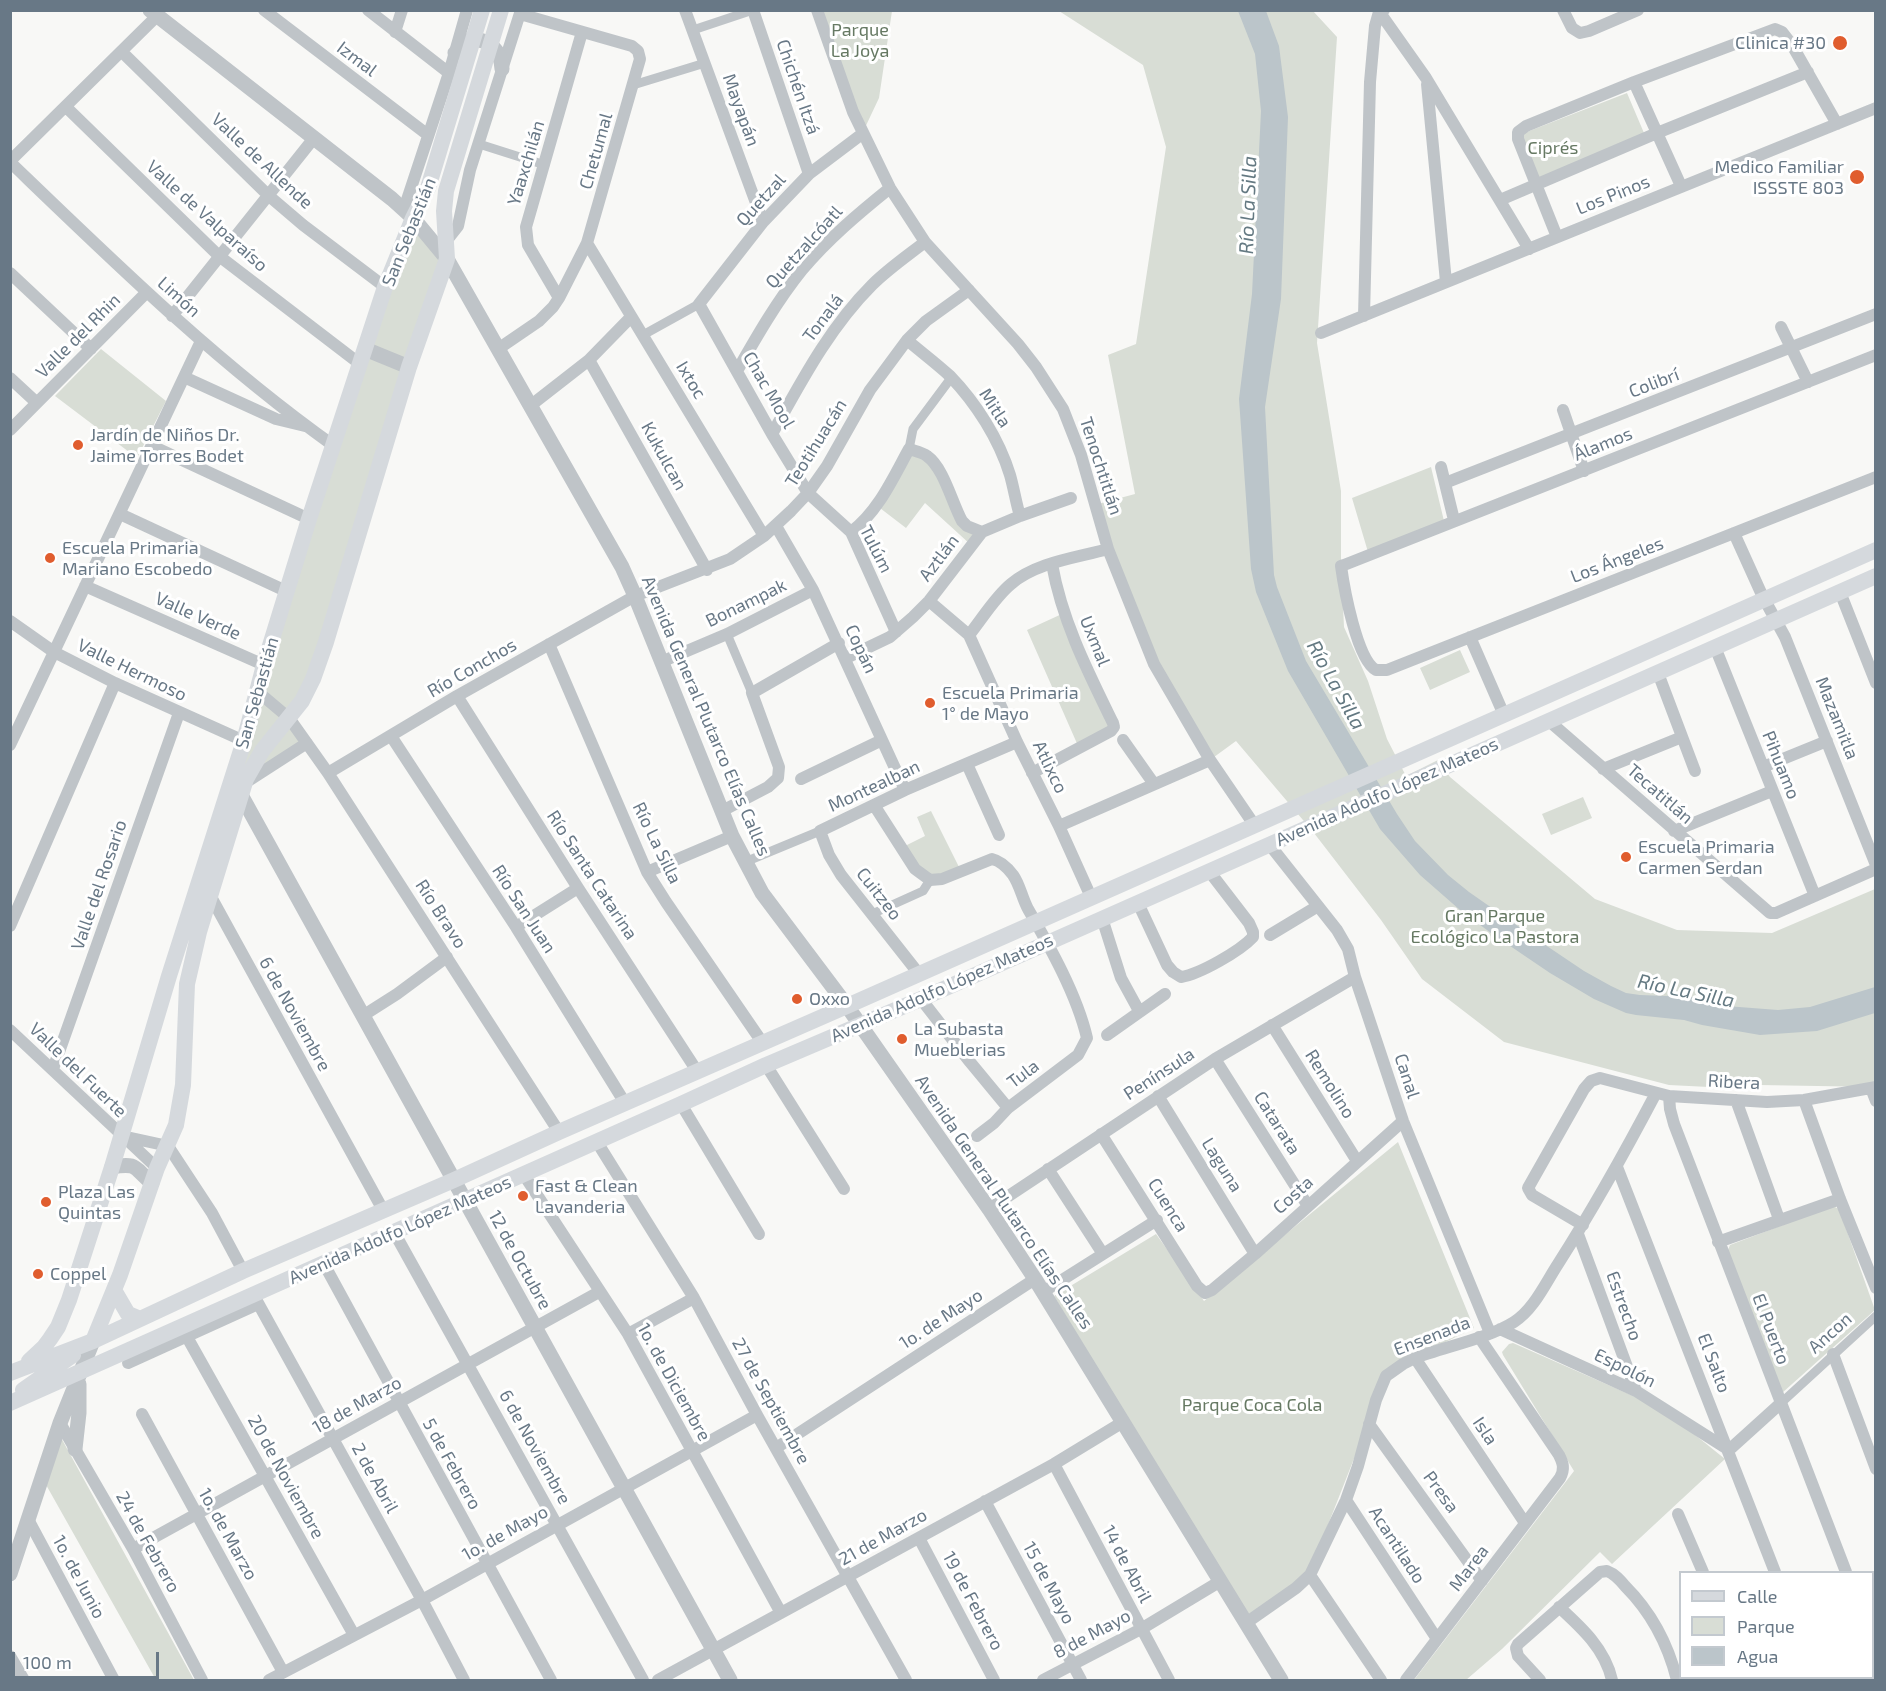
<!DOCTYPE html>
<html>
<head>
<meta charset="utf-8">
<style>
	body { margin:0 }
	#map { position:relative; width:1886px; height:1691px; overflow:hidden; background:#f8f8f6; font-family:"Exo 2",sans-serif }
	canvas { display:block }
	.frame { position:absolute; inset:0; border:12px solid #687886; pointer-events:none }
	.legend { position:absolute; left:1679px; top:1571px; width:195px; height:108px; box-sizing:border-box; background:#fff; border:2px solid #c3c9cf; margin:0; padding:8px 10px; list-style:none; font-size:18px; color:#687886 }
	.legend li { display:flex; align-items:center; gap:12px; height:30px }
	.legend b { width:30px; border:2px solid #c3c9cf }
	.scale { position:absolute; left:12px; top:1652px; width:147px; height:27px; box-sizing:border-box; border:3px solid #687886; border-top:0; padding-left:8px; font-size:18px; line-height:21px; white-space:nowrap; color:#687886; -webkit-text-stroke:4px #fff; paint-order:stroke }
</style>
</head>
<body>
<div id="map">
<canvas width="1886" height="1691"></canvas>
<div class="frame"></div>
<ul class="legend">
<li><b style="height:8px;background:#d5d9dd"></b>Calle</li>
<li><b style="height:16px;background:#d8ddd5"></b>Parque</li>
<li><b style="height:16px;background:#bbc5ca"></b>Agua</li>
</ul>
<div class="scale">100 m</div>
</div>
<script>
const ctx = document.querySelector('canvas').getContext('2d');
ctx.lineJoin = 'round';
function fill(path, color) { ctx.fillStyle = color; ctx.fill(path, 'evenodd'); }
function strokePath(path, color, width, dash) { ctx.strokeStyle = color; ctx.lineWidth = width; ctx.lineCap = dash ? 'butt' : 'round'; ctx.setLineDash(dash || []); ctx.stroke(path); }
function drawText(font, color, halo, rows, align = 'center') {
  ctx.font = font + ' "Exo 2",sans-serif'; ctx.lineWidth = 6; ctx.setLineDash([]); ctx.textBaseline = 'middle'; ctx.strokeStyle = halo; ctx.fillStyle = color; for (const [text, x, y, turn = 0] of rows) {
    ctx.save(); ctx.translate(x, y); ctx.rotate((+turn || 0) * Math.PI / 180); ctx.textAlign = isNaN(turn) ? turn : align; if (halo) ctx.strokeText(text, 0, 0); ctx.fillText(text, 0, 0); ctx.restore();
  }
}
fill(new Path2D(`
	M818 11H892L879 98 862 134Z
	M1059 11H1313L1337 37 1317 343 1341 491V566L1344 627 1368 681 1387 739 1406 776 1438 760 1450 777 1595 899 1677 930 1772 933 1875 889V1087L1760 1085 1709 1087 1669 1085 1504 1042 1422 979 1381 920 1314 833 1236 741 1210 760 1165 685 1094 505 1135 494 1108 355 1136 344 1166 147 1143 65Z
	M1627 93 1644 133 1539 181 1519 135Z
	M413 218 447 259 318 664 289 718 307 743 245 784 244 741Z
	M101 349 166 401 137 458 55 396Z
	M909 449 926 455 958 513 982 532 971 545 925 503 906 528 876 505Z
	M1431 467 1444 521 1368 552 1352 498Z
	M1064 613 1113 723 1079 748 1027 630Z
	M1460 650 1470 672 1430 690 1420 668Z
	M1583 797 1592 818 1551 835 1542 814Z
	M931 811 961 871 930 880 901 848 925 836 917 817Z
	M1398 1142 1474 1328 1385 1372 1370 1418 1309 1573 1245 1617 1054 1296 1156 1234 1204 1301Z
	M1833 1206 1839 1209 1875 1310 1782 1393 1728 1250 1730 1245Z
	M1513 1343 1663 1409 1725 1459 1612 1564 1600 1552 1502 1649 1466 1680H1414L1574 1471 1503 1355 1502 1352 1509 1344Z
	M59 1434 194 1680H156L45 1483Z`), '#d8ddd5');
fill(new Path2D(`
	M1238 11H1266L1279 46 1288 117 1281 299 1265 407 1274 575 1277 587 1306 661 1397 814 1415 841 1448 875 1469 892 1532 936 1584 971 1611 986 1626 993 1640 995 1692 997 1704 999 1726 1006 1778 1010 1810 1007 1875 987V1013L1817 1031 1760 1035 1702 1025 1684 1020 1636 1015 1626 1013 1594 999 1550 973 1491 933 1460 910 1420 875 1380 829 1288 671 1256 592 1251 569 1239 399 1252 294 1261 111 1255 54Z`), '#bbc5ca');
strokePath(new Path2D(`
	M693 30 753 10
	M633 85 705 63
	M479 144 545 165
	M643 335 699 304
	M909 449 913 429 951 378
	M727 634 752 693
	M745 862 820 831
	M872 914 923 891 930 880
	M1781 1403 1876 1316`), '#bfc4c8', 9);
strokePath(new Path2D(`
	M264 10 428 135
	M368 10 449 73
	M685 10 763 222
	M753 10 809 174
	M817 10 853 112 890 188 925 242 1018 344 1036 367 1063 409 1081 455 1108 549 1154 664 1210 760 1255 826
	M1378 10 1426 78 1529 249
	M1563 10 1572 28 1580 33 1589 31 1638 10
	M395 32 402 10
	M122 52 269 196 303 225 385 287
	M1634 82 1681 186
	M1427 84 1446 282
	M66 107 219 256 360 364
	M862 134 809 174 763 222 699 304 772 434 808 493 851 532 896 632
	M10 161 157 16
	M10 162C114 262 216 362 334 446
	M1500 200 1657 133 1808 72
	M404 209 449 73 467 10
	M1557 237 1518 139V132L1526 126 1634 82 1775 29 1782 32 1792 45 1837 124
	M447 240 458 226 470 170 521 10
	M587 243 764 536
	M10 273 91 349
	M559 298 528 245 526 227 582 32
	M172 316 314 138
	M1364 316 1370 82 1375 26 1379 12 1384 10
	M1781 327 1808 382
	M1321 333 1876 108
	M907 340C921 352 936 363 950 376 976 403 999 439 1010 475 1014 489 1016 503 1020 516
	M498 349 539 321 553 307 559 298 587 243 640 59 638 51 632 46 520 14
	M1876 355 1344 565 1341 566C1344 588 1357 660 1376 670H1387L1876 477
	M589 360 707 570
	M737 371C757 336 777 301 802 270 828 239 859 213 890 188
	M184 377 276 419 305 426
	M10 378 37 403
	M530 406 589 360 631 317
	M1563 410 1584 471
	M10 430 146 293
	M772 434C801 382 829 328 872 285 888 269 907 256 925 242
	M152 446 309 519
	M1441 467 1454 520
	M1445 483 1876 314
	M120 514 288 592
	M776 526 813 590 905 790
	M851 532C878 512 893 478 909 449 915 451 922 452 927 456 944 468 952 503 962 521L967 526 982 532
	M1734 533 1762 595 1785 637 1876 865
	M85 586 264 665
	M1840 592 1876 683
	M929 601 969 635 1017 742 1059 826 1091 897
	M10 621 54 652 115 683 244 741
	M969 635C982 619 995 597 1011 584 1037 562 1076 558 1108 549
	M1470 637 1504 715
	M549 644 647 872 666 902 762 1042
	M1715 647 1815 896
	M846 658 890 637 913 617 929 601 982 532 1020 516 1071 498
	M661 662 727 634 813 590
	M1658 673 1695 771
	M257 691 289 718 328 773 559 1132
	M457 696 578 888 697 1071
	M1549 721 1770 913H1776L1876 869
	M391 736 516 927 625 1103
	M1123 740 1154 784
	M10 745 201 341
	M967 764 999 835
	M1763 767 1827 741
	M1603 769 1682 737
	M328 773 457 696 635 596 730 559 764 536 791 511 808 493 827 466 870 390 907 340 926 321 969 290
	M1032 773 1111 731 1114 727 1113 723C1088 672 1062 621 1052 564
	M801 779 882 740
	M245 783 307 743
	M874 805 915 869 930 880 942 879 992 859C1001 861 1007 867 1013 875 1020 885 1022 898 1028 909 1050 947 1077 995 1087 1038L1078 1055 1008 1108 994 1123 977 1136
	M722 811 768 787 778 778 779 767 752 693 839 643
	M1059 826 1210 760
	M1674 831 1772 791
	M1269 844 1337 930 1348 949 1355 977 1403 1121 1490 1333
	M647 872 732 836
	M211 897 383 1210
	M1138 903 1167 965 1173 972 1181 977C1200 974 1240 951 1253 937V932L1249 923 1209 871
	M1102 918 1121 978 1139 1011
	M10 926 115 683
	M516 927 578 888
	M1270 935 1318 906
	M919 974 841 875 829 855 820 831 905 790 1017 742
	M921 999 970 1062 1008 1108
	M364 1015 397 994 447 957
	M1272 1025 1357 1161
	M10 1030 157 1168
	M1107 1035 1165 994
	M1215 1059 1308 1206
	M766 1065 844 1189
	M53 1069 179 713
	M1871 1088 1876 1101
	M1158 1096 1255 1254
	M1669 1096 1670 1109 1674 1124 1846 1572
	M1736 1100 1779 1219
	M1804 1100 1840 1199 1876 1288
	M681 1104 759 1234
	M1101 1134 1197 1286 1205 1293 1212 1290 1255 1254 1403 1121
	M122 1136 168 1146 212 1213 243 1271
	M597 1142 694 1298 757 1415 906 1680
	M1617 1167 1775 1572
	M1048 1169 1103 1254
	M524 1175 628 1334 781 1613
	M989 1209 1215 1059 1355 977
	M1583 1225 1532 1195 1528 1188 1584 1089 1591 1081 1600 1078 1669 1096 1767 1102 1804 1100 1876 1087
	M394 1232 643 1680
	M1578 1234 1636 1391
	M1718 1242 1840 1199
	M324 1264 551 1680
	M1043 1292 1157 1220
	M253 1294 422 1600 464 1680
	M1500 1329 1636 1391 1729 1450 1781 1403
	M628 1334 694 1298
	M187 1337 354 1635
	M1833 1354 1876 1469
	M1415 1358 1525 1523
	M128 1363 258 1304
	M142 1414 283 1672
	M60 1423 133 1549 202 1680
	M1369 1424 1482 1581
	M776 1448 1035 1279
	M1054 1464 1169 1680
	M1346 1500 1437 1639
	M985 1501 1081 1680
	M1678 1514 1703 1572
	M29 1521 114 1680
	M919 1538 994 1680
	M133 1549 599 1292
	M1310 1575 1381 1680
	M1559 1607C1582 1628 1605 1649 1612 1680
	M1246 1623 1296 1588 1310 1575 1346 1500 1358 1466 1376 1400 1386 1376 1403 1364 1415 1358C1444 1347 1489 1338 1514 1322 1534 1309 1545 1284 1558 1264 1593 1209 1625 1152 1656 1093
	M10 1656 24 1680
	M1872 1673 1873 1680
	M1737 1678V1680
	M1802 1678 1803 1680
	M269 1680 422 1600 757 1415
	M658 1680 1054 1464 1123 1422
	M1043 1680 1141 1629 1219 1582
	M1406 1680 1560 1478C1565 1469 1563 1463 1559 1455L1479 1337
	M1540 1680 1518 1656 1516 1648 1518 1644 1600 1572 1607 1571C1615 1574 1620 1580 1625 1586 1652 1613 1668 1644 1677 1680`), '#bfc4c8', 12);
strokePath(new Path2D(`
	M150 10 392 199 413 218 447 259 622 567 635 596 732 836 762 893 847 1006 989 1209 1035 1279 1281 1680
	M455 53 470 40C490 38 501 51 502 69
	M365 349 409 367
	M241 795 730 1680
	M112 1167C139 1162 134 1169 152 1183
	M75 1449 79 1413V1384
	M10 1574 60 1423 93 1341`), '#bfc4c8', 15);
strokePath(new Path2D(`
	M114 1290 128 1314 140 1319
	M93 1341 120 1275 157 1168 176 1125 183 1085 187 984 199 932 246 779 262 751 302 701 313 679 326 642 409 367 447 259 444 211 446 191 501 10
	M29 1361 44 1347 50 1339 58 1327 69 1300 112 1167 169 976 244 741 264 665 309 519 385 287 413 218 428 188 482 10
	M10 1373 93 1341 243 1271 454 1180 559 1132 847 1006 1876 550
	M23 1390 73 1355
	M10 1403 681 1104 766 1065 921 999 1876 576`), '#d5d9dd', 16);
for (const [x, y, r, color] of [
	[1840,43,8,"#e05d2e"],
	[1857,177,8,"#e05d2e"],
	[78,445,6,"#e05d2e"],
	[50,558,6,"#e05d2e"],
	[930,703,6,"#e05d2e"],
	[1626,857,6,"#e05d2e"],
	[797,999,6,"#e05d2e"],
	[902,1039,6,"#e05d2e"],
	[523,1196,6,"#e05d2e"],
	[46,1202,6,"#e05d2e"],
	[38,1274,6,"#e05d2e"]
]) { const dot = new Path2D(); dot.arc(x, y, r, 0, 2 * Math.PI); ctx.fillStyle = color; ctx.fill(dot); strokePath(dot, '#fff', 2); }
drawText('18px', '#667963', '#fff', [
	["Parque",860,30],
	["La Joya",860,51],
	["Ciprés",1553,148],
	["Gran Parque",1495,916],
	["Ecológico La Pastora",1495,937],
	["Parque Coca Cola",1252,1405]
]);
drawText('18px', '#687886', '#fff', [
	["Clinica #30",1826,43,"right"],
	["Medico Familiar",1844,167,"right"],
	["ISSSTE 803",1844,188,"right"],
	["Jardín de Niños Dr.",90,435],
	["Jaime Torres Bodet",90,456],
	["Escuela Primaria",62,548],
	["Mariano Escobedo",62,569],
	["Escuela Primaria",942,693],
	["1° de Mayo",942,714],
	["Escuela Primaria",1638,847],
	["Carmen Serdan",1638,868],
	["Oxxo",809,999],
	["La Subasta",914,1029],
	["Mueblerias",914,1050],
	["Fast & Clean",535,1186],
	["Lavanderia",535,1207],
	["Plaza Las",58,1192],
	["Quintas",58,1213],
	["Coppel",50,1274]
], 'left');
drawText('18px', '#687886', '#fff', [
	["Izmal",357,59,37],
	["Chichén Itzá",798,87,71],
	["Mayapán",741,110,70],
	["Chetumal",596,151,-74],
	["Valle de Allende",262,161,43],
	["Yaaxchilán",526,163,-73],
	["Los Pinos",1613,195,-22],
	["Quetzal",761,200,-48],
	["Valle de Valparaíso",207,216,42],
	["San Sebastián",409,232,-68],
	["Quetzalcóatl",804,247,-48],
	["Limón",179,297,42],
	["Tonalá",823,318,-53],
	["Valle del Rhin",78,336,-45],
	["Ixtoc",691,380,59],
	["Colibrí",1654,383,-21],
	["Chac Mool",769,390,60],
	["Mitla",995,408,57],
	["Teotihuacán",816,443,-58],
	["Álamos",1603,444,-22],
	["Kukulcan",664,456,61],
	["Tenochtitlán",1101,466,72],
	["Tulúm",876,549,63],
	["Aztlán",939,558,-53],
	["Los Ángeles",1617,560,-21],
	["Bonampak",746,603,-26],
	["Valle Verde",198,616,24],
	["Uxmal",1095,641,68],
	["Copán",861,649,65],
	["Río Conchos",472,668,-30],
	["Valle Hermoso",132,670,26],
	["San Sebastián",257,693,-74],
	["Avenida General Plutarco Elías Calles",706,716,67],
	["Mazamitla",1837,718,68],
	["Pihuamo",1781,765,68],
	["Atlixco",1050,767,64],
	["Montealban",874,786,-25],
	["Avenida Adolfo López Mateos",1387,792,-24],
	["Tecatitlán",1660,794,41],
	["Río La Silla",657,843,64],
	["Río Santa Catarina",592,875,57],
	["Valle del Rosario",99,885,-71],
	["Cuitzeo",879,894,52],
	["Río San Juan",524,909,57],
	["Río Bravo",441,914,57],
	["Avenida Adolfo López Mateos",942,988,-24],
	["6 de Noviembre",295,1014,61],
	["Valle del Fuerte",78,1070,44],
	["Tula",1023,1074,-37],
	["Península",1159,1074,-33],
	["Canal",1407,1076,72],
	["Ribera",1734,1082,3],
	["Remolino",1330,1084,58],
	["Catarata",1277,1123,58],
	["Laguna",1222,1165,58],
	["Costa",1293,1195,-42],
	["Avenida General Plutarco Elías Calles",1004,1202,56],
	["Cuenca",1168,1205,58],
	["Avenida Adolfo López Mateos",400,1230,-24],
	["12 de Octubre",520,1260,61],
	["Estrecho",1624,1306,70],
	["1o. de Mayo",941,1319,-33],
	["El Puerto",1771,1329,69],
	["Ancon",1830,1333,-42],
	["Ensenada",1432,1336,-21],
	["El Salto",1714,1363,69],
	["Espolón",1625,1368,26],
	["1o. de Diciembre",674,1382,61],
	["27 de Septiembre",771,1401,61],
	["18 de Marzo",357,1405,-29],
	["Isla",1485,1431,56],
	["6 de Noviembre",535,1447,61],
	["5 de Febrero",452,1464,61],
	["20 de Noviembre",286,1477,61],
	["2 de Abril",375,1478,61],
	["Presa",1441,1492,54],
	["1o. de Mayo",505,1533,-29],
	["1o. de Marzo",228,1534,61],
	["21 de Marzo",883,1537,-29],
	["24 de Febrero",148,1542,61],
	["Acantilado",1397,1545,57],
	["14 de Abril",1127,1564,62],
	["Marea",1469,1568,-53],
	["1o. de Junio",79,1577,62],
	["15 de Mayo",1049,1583,62],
	["19 de Febrero",973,1601,62],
	["8 de Mayo",1092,1634,-28]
]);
drawText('italic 20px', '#647982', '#fff', [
	["Río La Silla",1248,205,-88],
	["Río La Silla",1336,685,61],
	["Río La Silla",1686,991,12]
]);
</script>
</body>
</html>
